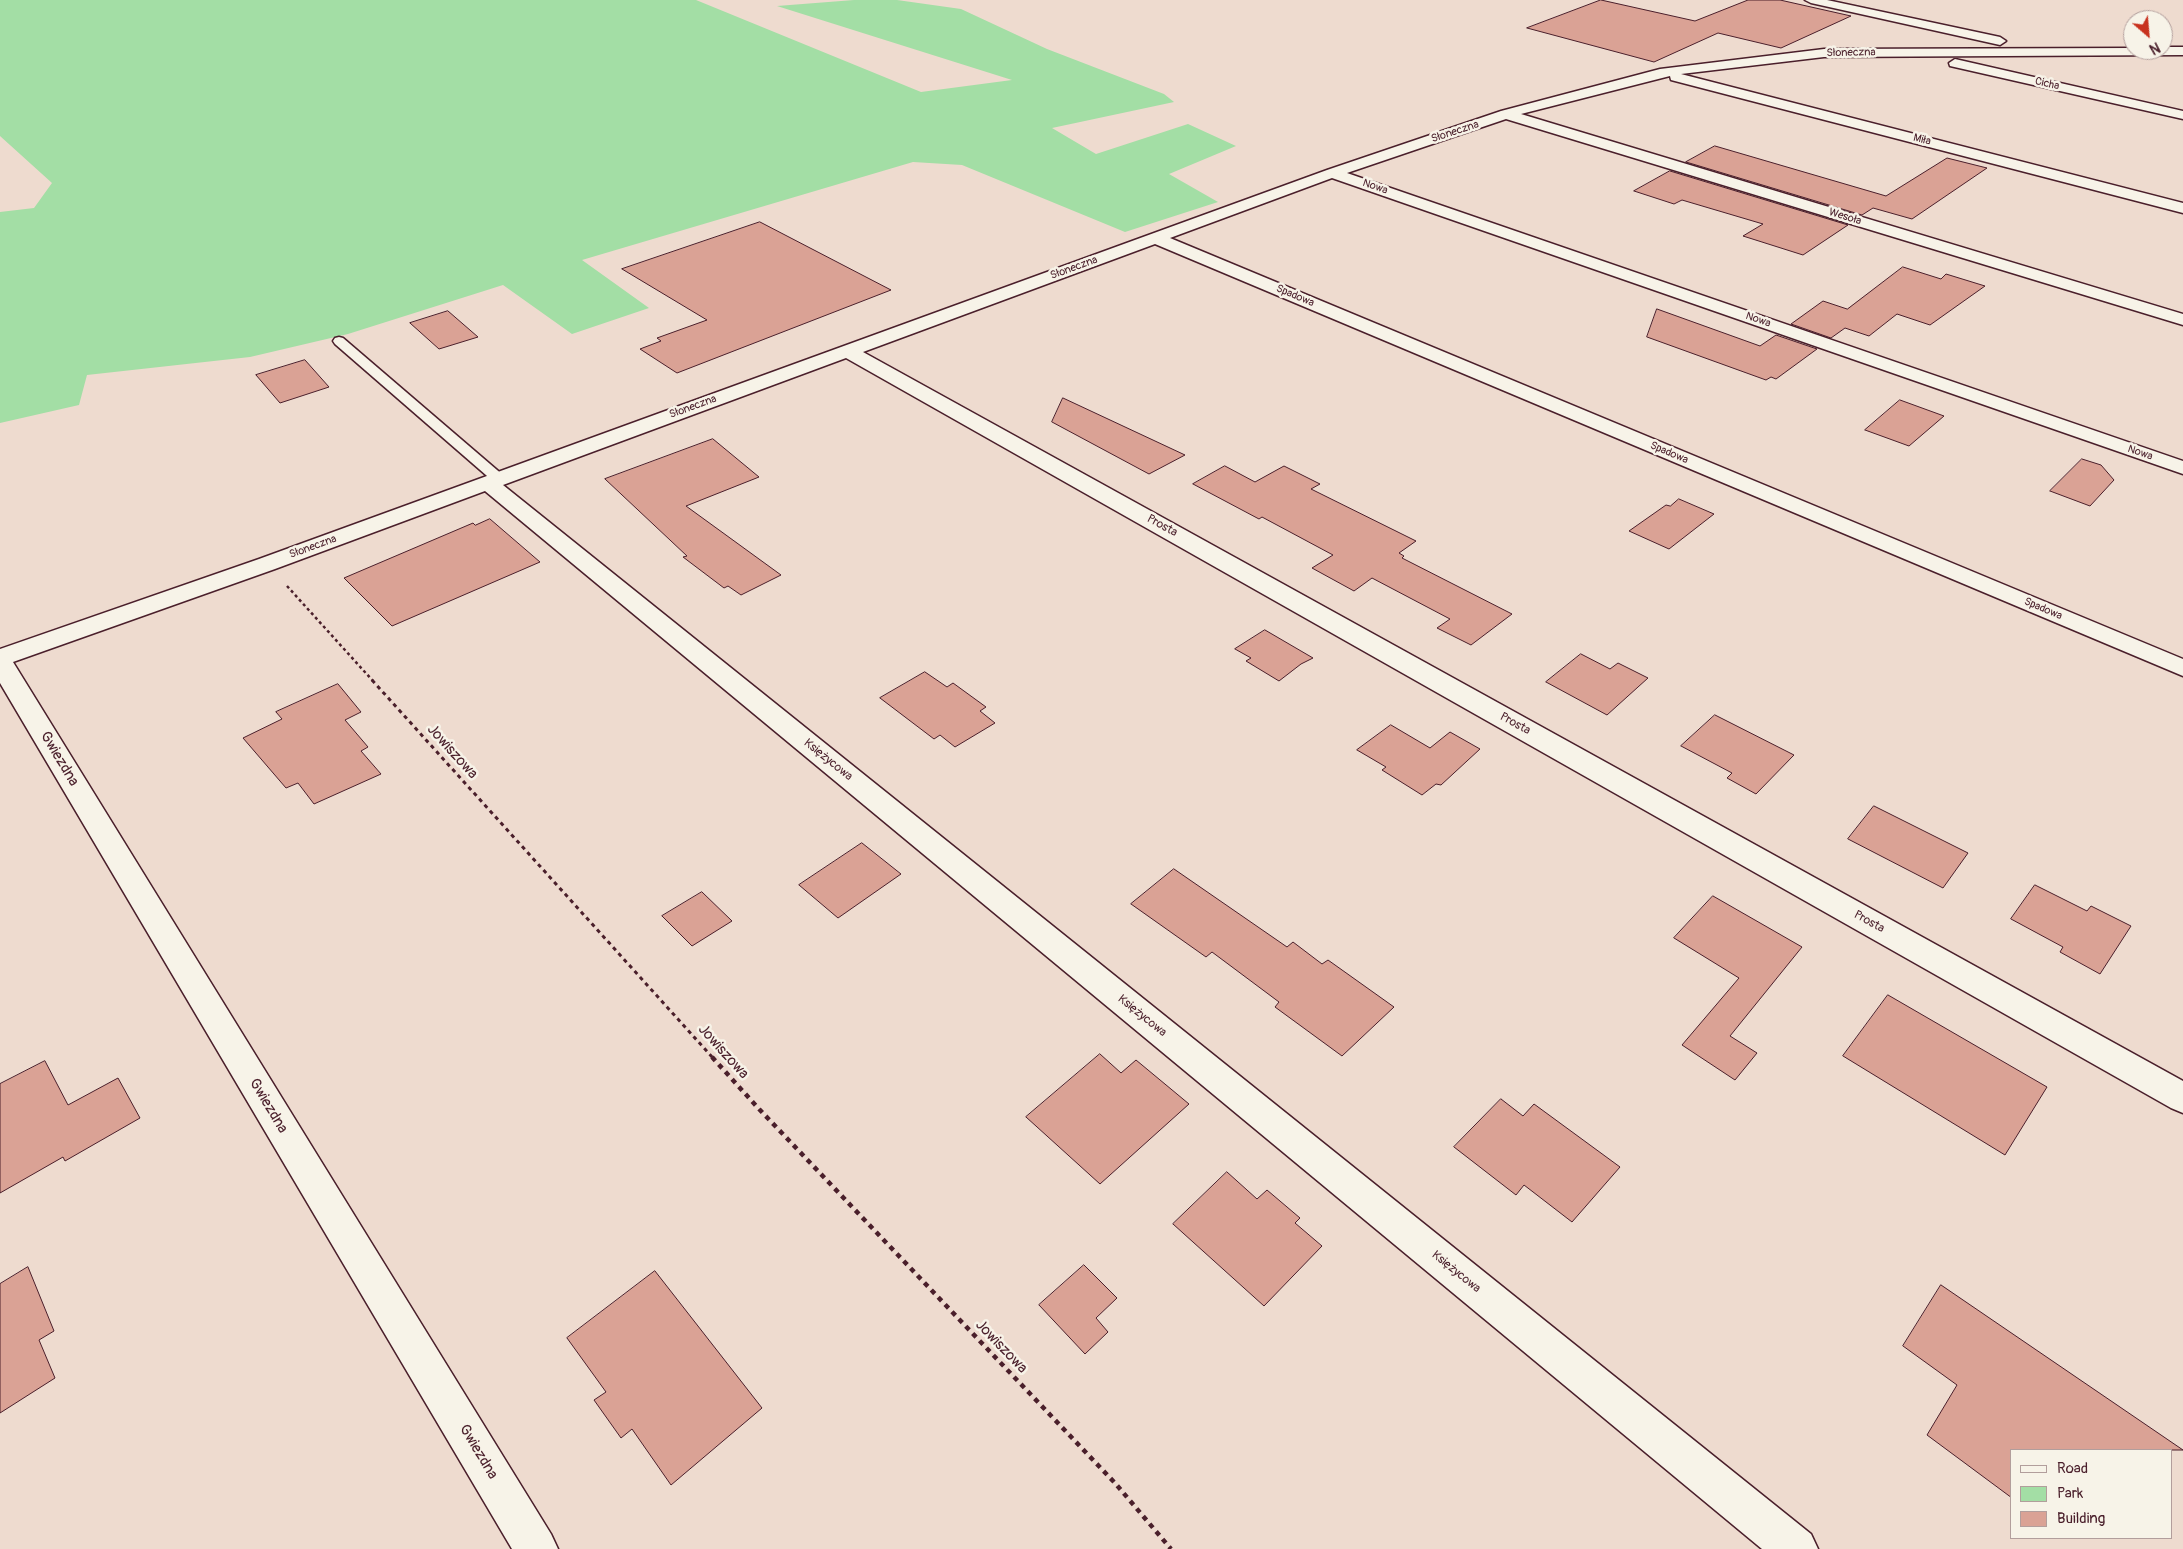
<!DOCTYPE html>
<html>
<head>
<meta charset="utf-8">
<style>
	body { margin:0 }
	#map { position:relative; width:2183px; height:1549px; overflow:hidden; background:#eedbcf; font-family:Pangolin,sans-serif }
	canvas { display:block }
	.legend { position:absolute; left:2010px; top:1449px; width:162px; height:90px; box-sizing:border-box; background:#f7f3e8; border:1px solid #b29e9c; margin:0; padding:6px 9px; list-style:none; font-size:15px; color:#4a1f2b }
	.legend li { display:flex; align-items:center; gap:10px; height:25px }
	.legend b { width:25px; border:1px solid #b29e9c }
	.north { position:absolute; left:2123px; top:10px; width:50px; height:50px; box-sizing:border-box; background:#f7f3e8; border:1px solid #b29e9c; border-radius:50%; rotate:153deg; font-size:14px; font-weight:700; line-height:20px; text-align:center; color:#4a1f2b }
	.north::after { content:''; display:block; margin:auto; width:18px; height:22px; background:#c8321e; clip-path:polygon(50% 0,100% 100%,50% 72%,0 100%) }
</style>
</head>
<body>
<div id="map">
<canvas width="2183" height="1549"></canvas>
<ul class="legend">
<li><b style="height:6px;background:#f7f3e8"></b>Road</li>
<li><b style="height:14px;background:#a3dea5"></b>Park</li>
<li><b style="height:14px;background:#daa295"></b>Building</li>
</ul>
<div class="north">N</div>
</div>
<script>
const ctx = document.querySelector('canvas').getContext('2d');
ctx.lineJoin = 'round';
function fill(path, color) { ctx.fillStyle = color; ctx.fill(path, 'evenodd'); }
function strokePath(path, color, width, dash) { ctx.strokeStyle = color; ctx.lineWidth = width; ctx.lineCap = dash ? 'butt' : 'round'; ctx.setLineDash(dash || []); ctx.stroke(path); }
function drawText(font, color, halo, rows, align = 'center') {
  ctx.font = font + ' Pangolin,sans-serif'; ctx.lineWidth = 5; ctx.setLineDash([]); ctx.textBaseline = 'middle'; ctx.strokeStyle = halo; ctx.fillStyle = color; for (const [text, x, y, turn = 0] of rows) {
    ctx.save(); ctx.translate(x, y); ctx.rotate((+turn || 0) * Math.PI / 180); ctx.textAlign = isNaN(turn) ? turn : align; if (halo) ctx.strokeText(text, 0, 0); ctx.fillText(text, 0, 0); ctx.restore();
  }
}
fill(new Path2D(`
	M0 0H696L921 92 1012 80 777 6 854 0H897L961 9 1047 49 1164 94 1174 102 1052 128 1096 154 1188 124 1236 146 1169 174 1218 202 1125 232 962 165 913 162 582 260 649 308 572 334 503 285 348 334 250 357 87 375 79 405 0 423V212L34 208 52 183 0 136Z`), '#a3dea5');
const building = new Path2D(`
	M1601 0 1695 21 1748 0H1780L1851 16 1781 48 1718 33 1654 62 1527 28Z
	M1715 146 1886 196 1947 158 1987 168 1912 219 1873 208 1862 215 1686 162Z
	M1670 171 1848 225 1803 255 1743 236 1763 224 1682 200 1674 204 1634 191Z
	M760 222 891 290 677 373 640 349 661 341 657 338 707 320 622 269Z
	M1903 267 1941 279 1946 274 1985 286 1930 325 1897 314 1869 336 1845 328 1831 338 1791 324 1823 301 1847 309Z
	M1657 309 1760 346 1776 335 1817 349 1776 379 1771 377 1766 380 1647 337Z
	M448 311 478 337 439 349 410 323Z
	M305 360 329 387 280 403 256 375Z
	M1063 398 1185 455 1149 474 1052 422Z
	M1900 400 1944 416 1909 446 1865 430Z
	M713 439 759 477 686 506 781 575 741 595 728 586 724 588 683 557 687 556 605 479Z
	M2082 459 2101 465 2114 480 2090 506 2050 491Z
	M1225 466 1255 482 1284 466 1320 484 1311 489 1416 541 1399 553 1404 556 1402 558 1512 614 1471 645 1437 628 1450 619 1372 578 1354 591 1312 568 1333 555 1262 517 1259 519 1193 484Z
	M1679 499 1714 514 1669 549 1629 531 1666 505 1670 506Z
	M490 519 540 562 392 626 344 578 473 523 475 525Z
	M1265 630 1313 658 1301 664 1279 681 1246 661 1251 658 1235 649Z
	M1581 654 1610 669 1618 663 1648 678 1607 715 1546 682Z
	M925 672 947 687 953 683 986 707 980 711 995 723 955 747 940 735 934 739 880 698Z
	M338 684 361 712 345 720 368 747 361 751 381 774 314 804 298 783 286 788 243 738 282 719 276 712Z
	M1715 715 1794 755 1756 794 1727 778 1732 773 1681 746Z
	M1391 725 1430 748 1450 732 1480 749 1441 785 1436 784 1422 795 1382 770 1386 767 1357 750Z
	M1874 806 1968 853 1943 888 1848 839Z
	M862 843 901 874 838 918 799 885Z
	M1174 869 1287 947 1293 942 1322 964 1328 960 1394 1007 1342 1056 1275 1007 1279 1002 1212 952 1206 957 1131 904Z
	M2035 885 2087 911 2091 906 2131 926 2100 974 2060 952 2063 947 2011 919Z
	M702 892 732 921 692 946 662 916Z
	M1713 896 1802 947 1730 1036 1757 1053 1735 1080 1682 1045 1739 978 1674 938Z
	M1888 995 2047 1087 2005 1155 1843 1056Z
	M1100 1054 1121 1073 1136 1060 1189 1104 1100 1184 1026 1117Z
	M45 1061 68 1105 118 1078 140 1118 65 1161 63 1157 0 1193V1084Z
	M1501 1099 1523 1116 1534 1104 1620 1167 1572 1222 1524 1185 1516 1195 1454 1147Z
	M1227 1172 1257 1199 1267 1190 1300 1218 1295 1223 1322 1246 1264 1306 1173 1224Z
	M1084 1265 1117 1298 1096 1318 1108 1332 1085 1354 1039 1305Z
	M28 1267 54 1331 39 1340 55 1378 0 1413V1284Z
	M655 1271 762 1408 671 1485 632 1429 621 1438 594 1400 606 1392 567 1338Z
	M1941 1285 2183 1450H2012V1498L1927 1435 1957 1385 1903 1346Z`);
fill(building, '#daa295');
strokePath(building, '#4a1f2b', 1);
const service = new Path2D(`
	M339 337 343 338 504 476 506 479 504 482H494L335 344 333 341 335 338Z`);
const minor = new Path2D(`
	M1805 0H1827L2000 37 2006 41 2000 45 1811 3Z
	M2163 47H2183V55L1824 57 1681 74 2183 203V213L1671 80 1670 76 1521 114 2183 314V325L1506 119 1347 173 2183 461V474L1332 178 1170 238 2183 659V676L1155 244 863 352 2183 1081V1113L2171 1108 846 358 503 485 1811 1534 1818 1549H1762L485 491 275 569 13 662 551 1534 558 1549H512L0 683V649L259 559 1327 170 1501 111 1660 69 1824 49 2133 48V50H2163Z
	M1955 59 2183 111V119L1950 66 1949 63Z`);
strokePath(service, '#4a1f2b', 3);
strokePath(minor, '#4a1f2b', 3);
strokePath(new Path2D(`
	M287 586 373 681`), '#4a1f2b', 2.5, [3, 3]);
strokePath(new Path2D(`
	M372 680 713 1058`), '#4a1f2b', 3, [4, 4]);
strokePath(new Path2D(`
	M712 1057 759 1109 1115 1483 1171 1549`), '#4a1f2b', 4.5, [5, 5]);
fill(service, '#f7f3e8');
fill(minor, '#f7f3e8');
drawText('11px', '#4a1f2b', '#f7f3e8', [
	["Słoneczna",1851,53,-1],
	["Cicha",2047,84,13],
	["Słoneczna",1455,132,-18],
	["Miła",1922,140,14],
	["Nowa",1375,187,19],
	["Wesoła",1845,217,17],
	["Słoneczna",1074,268,-20],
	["Spadowa",1295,296,23],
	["Nowa",1758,320,19],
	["Słoneczna",693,407,-20],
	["Spadowa",1669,453,23],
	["Nowa",2140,453,19],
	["Słoneczna",313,547,-20],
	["Spadowa",2043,609,23]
]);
drawText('12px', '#4a1f2b', '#f7f3e8', [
	["Prosta",1162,526,29],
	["Prosta",1515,724,29],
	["Księżycowa",828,760,39],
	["Prosta",1869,922,29],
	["Księżycowa",1142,1016,39],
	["Księżycowa",1456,1272,39]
]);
drawText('15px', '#4a1f2b', '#f7f3e8', [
	["Jowiszowa",452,752,48],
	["Gwiezdna",59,759,59],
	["Jowiszowa",723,1052,48],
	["Gwiezdna",268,1106,59],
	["Jowiszowa",1001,1347,46],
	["Gwiezdna",478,1452,59]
]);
</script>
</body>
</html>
